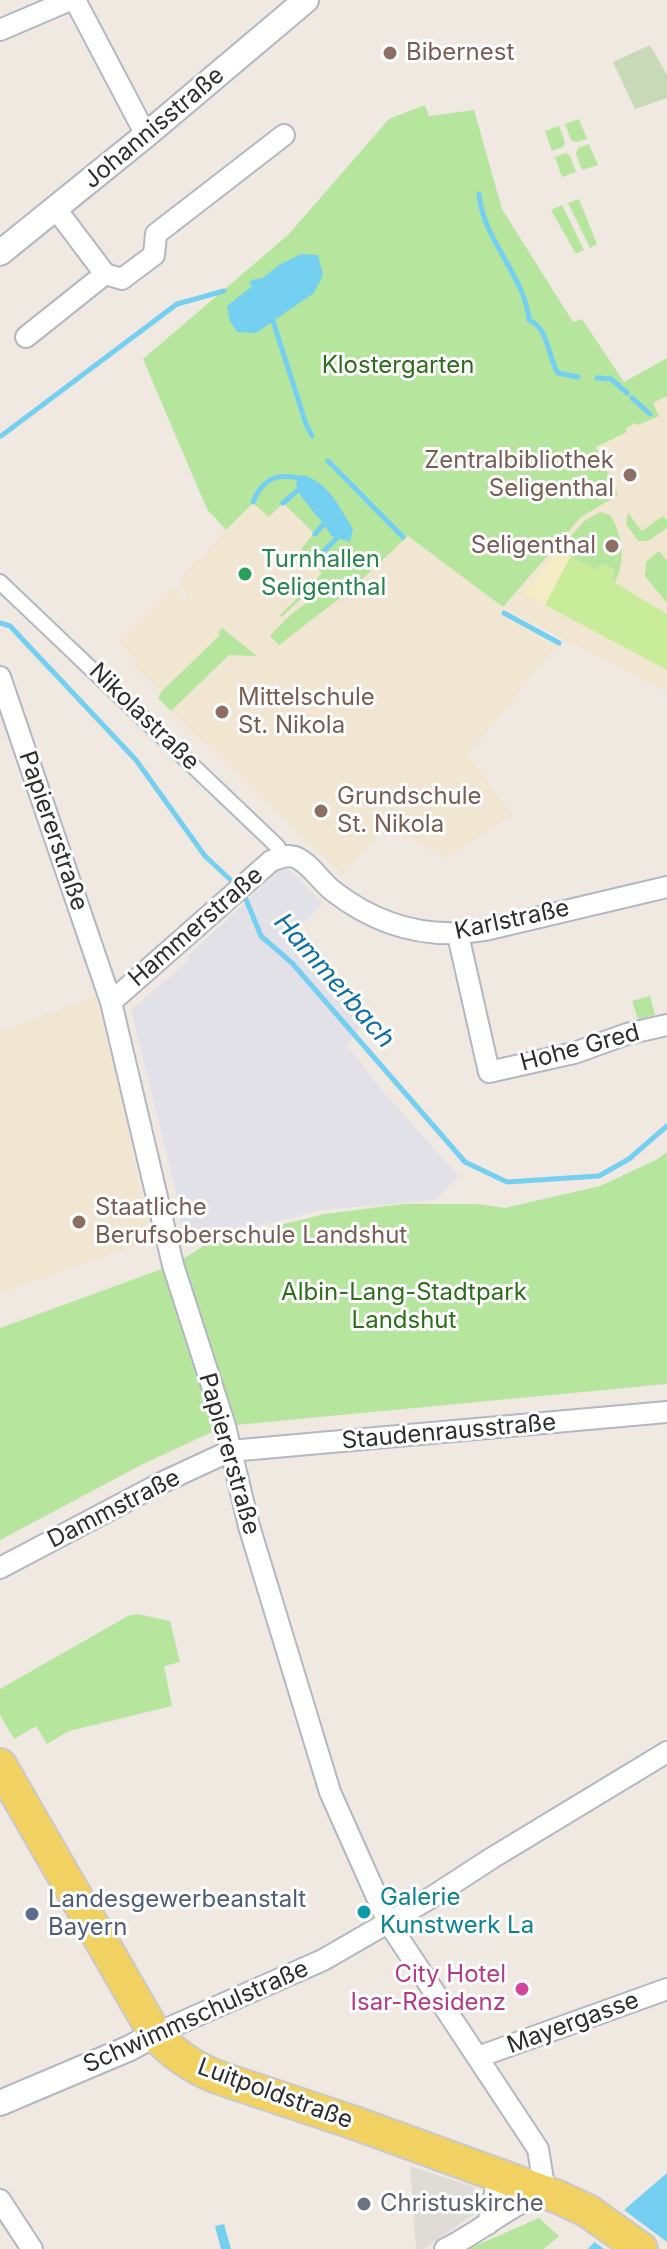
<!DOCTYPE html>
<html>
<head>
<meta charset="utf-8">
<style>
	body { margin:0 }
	canvas { display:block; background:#efe9e1 }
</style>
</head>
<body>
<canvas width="667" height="2249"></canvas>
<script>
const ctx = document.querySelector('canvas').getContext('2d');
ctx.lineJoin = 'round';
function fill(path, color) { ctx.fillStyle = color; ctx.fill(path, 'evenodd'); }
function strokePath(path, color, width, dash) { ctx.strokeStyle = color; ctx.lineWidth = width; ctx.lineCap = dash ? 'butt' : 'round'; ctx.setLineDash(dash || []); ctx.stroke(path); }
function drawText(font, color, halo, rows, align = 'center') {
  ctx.font = font + ' Inter,sans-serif'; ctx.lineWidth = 6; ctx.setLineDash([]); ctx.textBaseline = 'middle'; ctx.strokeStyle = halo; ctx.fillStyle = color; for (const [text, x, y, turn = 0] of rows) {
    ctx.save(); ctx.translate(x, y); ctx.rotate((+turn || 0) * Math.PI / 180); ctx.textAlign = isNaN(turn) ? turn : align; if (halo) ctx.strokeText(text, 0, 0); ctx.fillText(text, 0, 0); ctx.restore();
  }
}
fill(new Path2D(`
	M285 865 323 903 291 935 368 1018 347 1045 381 1089 459 1176 436 1200 322 1210 214 1237 182 1239 177 1197 131 1010 190 959 188 956Z`), '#e3e1e8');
fill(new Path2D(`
	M667 396V692L507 610 503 615 556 647 468 755 513 815 444 859 387 824 343 875 171 711 229 655H256L221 628V635L161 692 133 665 137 660 118 641 171 587 185 599 188 595 180 587 183 583 179 579 199 558 202 560V556L253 502 269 517 283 503 315 534 301 548 408 535 503 607 581 517 596 447 627 432 626 428 636 422 659 415 653 403Z
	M96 996 125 1115 150 1240 0 1294V1031Z`), '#f0e6d1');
fill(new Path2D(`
	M425 105 429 116 474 110 502 209 573 322 582 319 624 382 667 358V396L653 403 659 416 638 425 635 423 626 428 627 432 596 447 618 495 581 517 503 607 408 536 354 587C345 591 337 588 327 589 308 590 295 604 282 617L280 615 322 573 314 566 316 563 301 549 314 533 283 503 269 517 253 503 226 530 207 509 143 359 288 235 389 119Z
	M579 119 587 139 577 142 571 140 565 124Z
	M559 126 565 142 563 147 552 151 545 131Z
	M589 144 598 165 582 170 576 154 578 148Z
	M566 153 570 156 576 172 562 177 555 157Z
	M579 199 597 244 590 248 568 203Z
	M562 205 584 250 576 254 551 210Z
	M600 512 610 515C623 536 626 561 615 582L612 580 614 570 603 564 596 570 559 550 584 521Z
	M628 513 642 531 663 516 667 521V528L648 541H638L626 524Z
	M659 551 667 561V603L645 576 646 562Z
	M330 594 344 595 279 645 270 636C288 617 303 600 330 594Z
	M222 628 257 656 229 655 171 711 158 698 161 692 220 635 218 632Z
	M650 996 655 1015 638 1019 632 1001Z
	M667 1152V1384L225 1426 143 1464 0 1540V1328L173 1265 210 1242 325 1214 403 1204H477L505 1208 600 1186 656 1160Z
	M137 1614 170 1621 180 1662 164 1666 172 1706 69 1731 47 1744 36 1726 14 1739 0 1715V1689L128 1616Z
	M539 2218 559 2236 544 2249H468Z`), '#b6e59e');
fill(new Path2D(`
	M559 550 571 556 545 605 523 593Z`), '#f3ecc5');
fill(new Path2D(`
	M650 45 667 75V98L635 109 613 62Z`), '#c8d9b8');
fill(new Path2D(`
	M571 556 596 570 603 563 614 571 612 581 667 614V670L545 605Z`), '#c9ec9a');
fill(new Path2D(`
	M410 2166 474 2187V2214L424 2249H416Z`), '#dfdcd8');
fill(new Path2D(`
	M301 254 318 255 323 275 314 293 256 333 237 332 230 321 227 306 279 265Z
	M302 475C328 481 340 508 353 529L350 542 331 536C324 519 296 498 296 482Z
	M667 2173V2249H588L624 2210Z
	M224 2224 231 2249H221L215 2226Z`), '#75cff0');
fill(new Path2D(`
	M624 2210 667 2242V2249H604L593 2241Z`), '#efe9e1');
strokePath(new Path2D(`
	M479 194C482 238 526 278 529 320 549 328 548 358 558 373L578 377
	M252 283 259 281
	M273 321 306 424 312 436
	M597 378 611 379 627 393
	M632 398 650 414
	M1 436 177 304 224 291
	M328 461 403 537
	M253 502C262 480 275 473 299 478
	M283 503 297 491
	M315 534 324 524
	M314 561 337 538
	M504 613 559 643
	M0 623 10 626 136 760 205 856 236 885
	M243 892 261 936 292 963 465 1162 507 1182 599 1176 629 1159 667 1126`), '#75cff0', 5);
const pedestrian = new Path2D(`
	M0 582 277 846 283 856`);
const minor = new Path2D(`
	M75 0 146 135
	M0 30 70 0
	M56 209 105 274 122 279 154 255 156 234 284 135
	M26 337 105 274
	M0 677 111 1002 173 1265 225 1426 249 1526 330 1792 388 1922 538 2149 545 2192C509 2205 480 2232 445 2249
	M458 935 489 1072 574 1053 627 1034 667 1025
	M111 1002 271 861C280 858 286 854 295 857 310 863 320 881 333 891 378 926 429 940 485 930L667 887
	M0 1568 161 1483 230 1451 667 1412
	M155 2034 323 1960 432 1897 492 1858 667 1752
	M478 2057 667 1989
	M0 2200 32 2249
	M488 2224 496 2189 491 2172`);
const tertiary = new Path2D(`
	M0 253 146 135 306 0
	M0 2103 130 2048 155 2034`);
const primary = new Path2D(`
	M0 1765 155 2034C173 2054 192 2067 217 2077L355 2123 558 2197 588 2211 641 2249`);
strokePath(pedestrian, '#b4b7c1', 18);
strokePath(minor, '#b4b7c1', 24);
strokePath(tertiary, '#b4b7c1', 28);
strokePath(primary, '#c9c9c9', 36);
strokePath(pedestrian, '#fff', 14);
strokePath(minor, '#fff', 20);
strokePath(tertiary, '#fff', 24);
strokePath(primary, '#f2d163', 32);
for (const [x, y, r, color] of [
	[390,53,8,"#8d6e63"],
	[630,475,8,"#8d6e63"],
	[612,546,8,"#8d6e63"],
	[245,574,8,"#2e9e5b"],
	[222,712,8,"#8d6e63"],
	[321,811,8,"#8d6e63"],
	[79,1222,8,"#8d6e63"],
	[364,1912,8,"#0f9aa8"],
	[32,1914,8,"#5c6f8a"],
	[522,1989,8,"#d1479c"],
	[364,2204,8,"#6b7280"]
]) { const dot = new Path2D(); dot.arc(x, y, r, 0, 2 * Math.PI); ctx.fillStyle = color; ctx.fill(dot); strokePath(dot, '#fff', 3); }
drawText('24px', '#785e54', '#fff', [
	["Bibernest",406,53],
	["Zentralbibliothek",614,461,"right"],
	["Seligenthal",614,489,"right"],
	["Seligenthal",596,546,"right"],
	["Mittelschule",238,698],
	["St. Nikola",238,726],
	["Grundschule",337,797],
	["St. Nikola",337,825],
	["Staatliche",95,1208],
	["Berufsoberschule Landshut",95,1236]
], 'left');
drawText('24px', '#2e2e2e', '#fff', [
	["Johannisstraße",154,128,-40],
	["Nikolastraße",144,717,44],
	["Papiererstraße",53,831,71],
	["Karlstraße",512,920,-12],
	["Hammerstraße",196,927,-41],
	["Hohe Gred",580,1048,-15],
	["Staudenrausstraße",449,1432,-5],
	["Papiererstraße",229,1454,74],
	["Dammstraße",114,1509,-27],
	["Schwimmschulstraße",196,2017,-24],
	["Mayergasse",573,2023,-20],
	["Luitpoldstraße",275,2094,20]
]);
drawText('24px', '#2c6e1b', '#fff', [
	["Klostergarten",398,366],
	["Albin-Lang-Stadtpark",404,1293],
	["Landshut",404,1321]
]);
drawText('24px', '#27864d', '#fff', [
	["Turnhallen",261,560],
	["Seligenthal",261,588]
], 'left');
drawText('24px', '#0d838f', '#fff', [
	["Galerie",380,1898],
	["Kunstwerk La",380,1926]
], 'left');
drawText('24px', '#4e5e75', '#fff', [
	["Landesgewerbeanstalt",48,1900],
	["Bayern",48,1928]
], 'left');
drawText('24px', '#b23c85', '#fff', [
	["City Hotel",506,1975],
	["Isar-Residenz",506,2003]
], 'right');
drawText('24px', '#5b616d', '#fff', [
	["Christuskirche",380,2204]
], 'left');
drawText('italic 26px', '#0d6fa3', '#fff', [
	["Hammerbach",334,981,49]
]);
</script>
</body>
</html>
